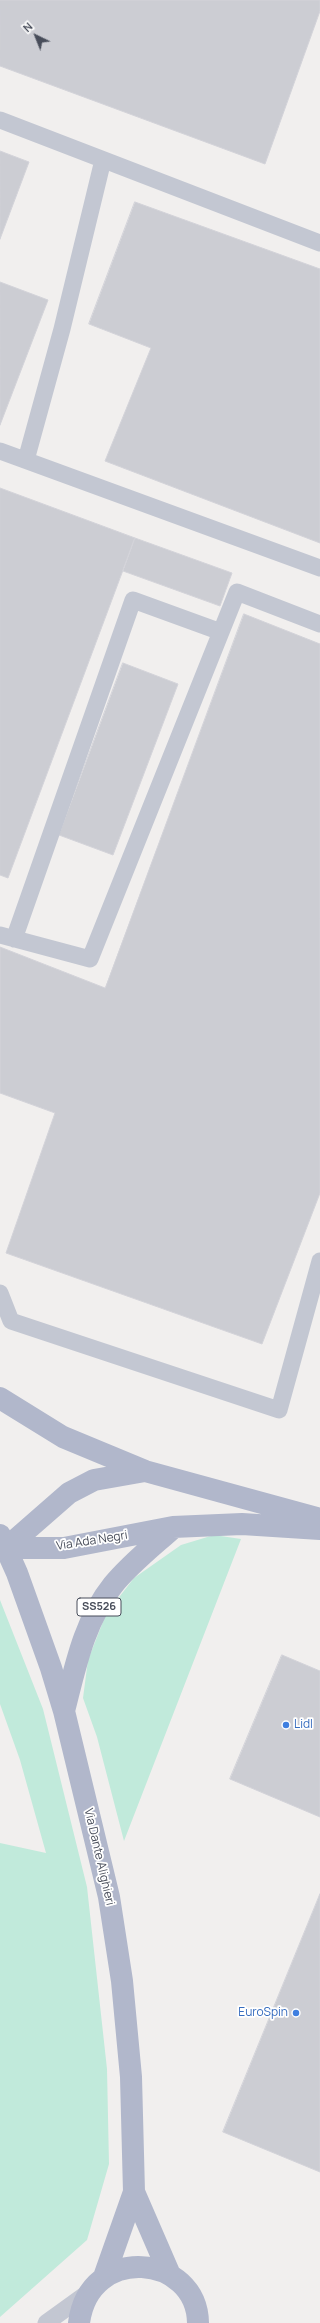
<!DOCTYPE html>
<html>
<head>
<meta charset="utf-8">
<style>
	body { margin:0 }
	#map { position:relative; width:320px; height:2323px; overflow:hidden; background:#f1efee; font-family:Manrope,sans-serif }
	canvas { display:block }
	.north { position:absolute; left:16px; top:16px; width:40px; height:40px; -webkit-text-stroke:3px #fff; paint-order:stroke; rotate:317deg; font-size:11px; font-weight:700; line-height:16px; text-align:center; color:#484d5a }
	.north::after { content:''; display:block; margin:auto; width:14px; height:18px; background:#484d5a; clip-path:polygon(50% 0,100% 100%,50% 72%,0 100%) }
</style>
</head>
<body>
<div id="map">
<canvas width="320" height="2323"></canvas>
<div class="north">N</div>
</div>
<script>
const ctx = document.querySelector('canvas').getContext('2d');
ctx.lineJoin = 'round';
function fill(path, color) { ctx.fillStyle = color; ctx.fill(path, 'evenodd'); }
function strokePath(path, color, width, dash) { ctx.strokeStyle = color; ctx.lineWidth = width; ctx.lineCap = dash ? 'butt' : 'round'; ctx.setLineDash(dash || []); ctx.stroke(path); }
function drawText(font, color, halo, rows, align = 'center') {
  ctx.font = font + ' Manrope,sans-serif'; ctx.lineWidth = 3.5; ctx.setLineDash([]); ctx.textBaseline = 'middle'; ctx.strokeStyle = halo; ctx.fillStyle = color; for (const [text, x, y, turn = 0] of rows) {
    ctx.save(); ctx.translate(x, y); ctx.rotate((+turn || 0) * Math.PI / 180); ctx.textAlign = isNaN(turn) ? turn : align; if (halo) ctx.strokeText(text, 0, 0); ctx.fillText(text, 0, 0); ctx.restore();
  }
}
fill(new Path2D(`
	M214 1535 241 1539 124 1841 97 1737 83 1698 88 1660 106 1614 134 1578 181 1545Z
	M0 1600 43 1709 87 1887 107 2069 109 2164 87 2240 0 2317V1843L46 1853 20 1760 0 1704Z`), '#c1eadb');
const building = new Path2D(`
	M0 0H320V11L265 164 0 66Z
	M0 151 29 162 0 239Z
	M135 202 320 269V543L105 461 151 348 89 324Z
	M0 282 48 300 0 425Z
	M0 488 135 538 8 878 0 875Z
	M135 538 232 573 220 606 123 571Z
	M244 614 320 644V1193L262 1344 6 1253 55 1113 0 1093V947L105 988Z
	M123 663 178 684 113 855 59 835Z
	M282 1655 320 1671V1817L230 1779Z
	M320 1894V2172L223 2132Z`);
fill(building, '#cccdd3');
strokePath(building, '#d3d3d9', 1);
strokePath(new Path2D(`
	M0 120 320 243
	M0 451 320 568
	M26 460 62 329 103 160
	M0 935 90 959 237 592 320 624
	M14 939 133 600 221 632
	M0 1293 11 1321 279 1410 320 1261
	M46 2323 89 2292`), '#c3c7d2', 17);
strokePath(new Path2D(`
	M0 1398 63 1437 145 1471 320 1519
	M0 1535 17 1573 51 1668 64 1711 109 1897 122 1981 131 2077 134 2192 104 2277
	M6 1548H64L173 1527 242 1524 320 1529
	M6 1548 69 1493 94 1480 145 1471
	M64 1711C75 1668 84 1621 113 1585 130 1564 153 1546 173 1528
	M134 2192 170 2275
	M79 2323C89 2243 197 2254 198 2323`), '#b1b7cb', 22);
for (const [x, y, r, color] of [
	[286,1725,4,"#3f7fe0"],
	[296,2013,4,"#3f7fe0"]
]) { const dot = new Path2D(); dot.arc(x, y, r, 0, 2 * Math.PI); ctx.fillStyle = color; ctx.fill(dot); strokePath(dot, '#fff', 1.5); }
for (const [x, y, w] of [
	[99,1607,44]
]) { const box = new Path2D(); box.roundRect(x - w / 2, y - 9, w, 18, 3); ctx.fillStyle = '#fff'; ctx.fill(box); strokePath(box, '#484d5a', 1); }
drawText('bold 11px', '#484d5a', null, [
	["SS526",99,1607]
]);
drawText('12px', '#484d5a', '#fff', [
	["Via Ada Negri",92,1541,-9],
	["Via Dante Alighieri",99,1857,77]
]);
drawText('12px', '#366cbe', '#fff', [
	["Lidl",294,1725],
	["EuroSpin",288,2013,"right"]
], 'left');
</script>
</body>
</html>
